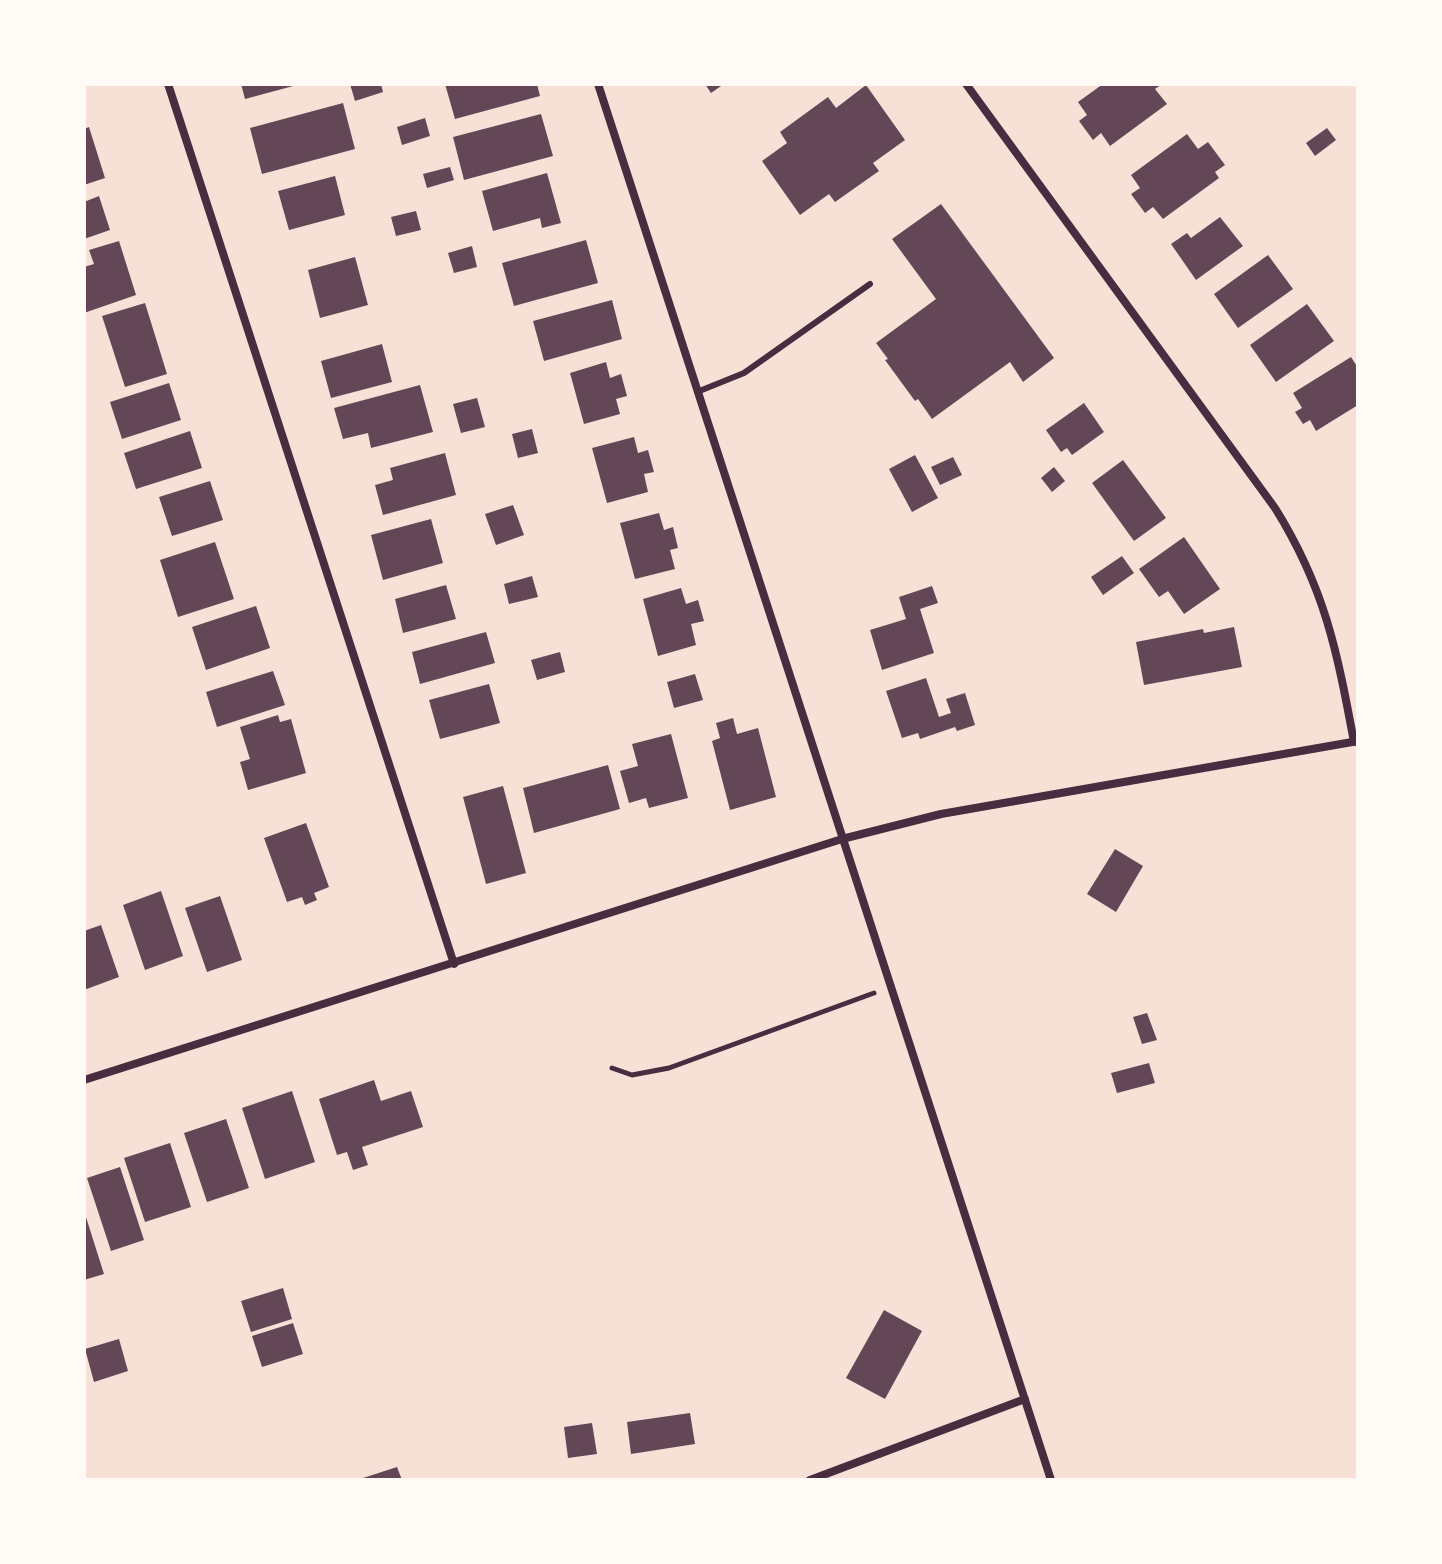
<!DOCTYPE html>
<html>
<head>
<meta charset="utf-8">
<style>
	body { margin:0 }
	#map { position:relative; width:1442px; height:1564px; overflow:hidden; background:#f7e1d7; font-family:Manrope,sans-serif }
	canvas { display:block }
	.frame { position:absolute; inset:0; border:86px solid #fffaf5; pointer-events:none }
</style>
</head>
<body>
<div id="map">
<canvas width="1442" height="1564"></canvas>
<div class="frame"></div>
</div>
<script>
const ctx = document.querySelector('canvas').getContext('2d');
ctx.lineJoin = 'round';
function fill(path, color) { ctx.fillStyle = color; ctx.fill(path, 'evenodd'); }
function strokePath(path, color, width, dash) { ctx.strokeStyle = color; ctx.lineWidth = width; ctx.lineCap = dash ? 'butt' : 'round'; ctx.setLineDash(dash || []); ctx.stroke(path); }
fill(new Path2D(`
	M241 84H297V85L245 99Z
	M350 84H381L383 92 355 101Z
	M445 84H537L540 96 455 119Z
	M705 84H724L711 93Z
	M1103 84H1162L1155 89 1167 104 1110 146 1101 133 1093 140 1079 121 1087 115 1078 102Z
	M866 85 905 140 873 163 879 171 835 202 829 194 800 215 762 161 787 143 780 132 828 97 836 108Z
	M343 103 355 149 262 174 250 128Z
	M541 114 553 156 464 180 453 137Z
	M425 118 430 136 402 145 397 127Z
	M89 127 105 178 84 185V129Z
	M1327 128 1336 140 1315 156 1306 143Z
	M1187 134 1198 149 1208 142 1225 165 1215 172 1219 178 1163 219 1153 207 1145 213 1131 194 1140 188 1131 175Z
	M450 167 454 180 427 188 423 174Z
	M547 173 561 223 542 228 540 218 493 231 482 191Z
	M335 176 345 215 289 230 278 191Z
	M99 196 110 230 84 239V202Z
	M941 204 1054 358 1023 382 1010 362 932 419 918 399 915 401 885 360 888 359 876 343 936 299 892 239Z
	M416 211 421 230 396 236 391 217Z
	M1220 217 1243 246 1196 280 1171 244 1187 233 1191 238Z
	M586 240 598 283 514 306 502 263Z
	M119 241 136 295 84 313V267L94 264 89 250Z
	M472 246 477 267 454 273 448 253Z
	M1268 255 1293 289 1238 328 1214 294Z
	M355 257 368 305 320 318 308 270Z
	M612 300 622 339 544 361 533 321Z
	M145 303 167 374 125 387 102 316Z
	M1307 304 1334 341 1276 382 1250 345Z
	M382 344 392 382 331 398 321 361Z
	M1351 357 1358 368V405L1316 431 1310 420 1303 424 1295 412 1302 408 1293 393Z
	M606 362 610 378 621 374 627 396 616 399 620 414 584 424 570 373Z
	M169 383 181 420 122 439 110 402Z
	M420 385 433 432 371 448 368 433 343 439 334 408Z
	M477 398 485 427 461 433 453 404Z
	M1084 403 1104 432 1072 455 1067 448 1061 452 1046 430Z
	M532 429 538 453 518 458 512 434Z
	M190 431 202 468 136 489 124 453Z
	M634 437 638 453 648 450 654 472 644 474 648 492 607 503 592 448Z
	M445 453 456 495 383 515 375 485 393 480 390 468Z
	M915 455 938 498 912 512 889 469Z
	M953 457 962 475 940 485 931 467Z
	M1123 460 1166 518 1134 541 1092 483Z
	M1054 467 1065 481 1052 492 1041 478Z
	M210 481 223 520 172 536 159 497Z
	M513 505 524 535 496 545 485 514Z
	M659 513 664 530 673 527 678 548 670 550 675 569 635 579 620 523Z
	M431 519 443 563 383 580 371 535Z
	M1184 537 1220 589 1184 614 1168 591 1159 597 1139 569Z
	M215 542 234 599 178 617 160 560Z
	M1122 556 1134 573 1103 595 1091 577Z
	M532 576 538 597 509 604 504 584Z
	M446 585 456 619 403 633 395 599Z
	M932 586 938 603 920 609 934 653 882 670 870 630 906 619 899 597Z
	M681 588 686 604 698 600 704 621 691 624 696 645 658 656 643 599Z
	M256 606 270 648 206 670 192 627Z
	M1234 627 1242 667 1144 685 1136 642 1203 629 1204 633Z
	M486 632 495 663 420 684 412 652Z
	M560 652 565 672 537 680 531 660Z
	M273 671 285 705 217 727 206 692Z
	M695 674 703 700 674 708 667 682Z
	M926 678 939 717 951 713 946 699 965 693 975 725 957 731 955 727 920 739 918 733 902 738 886 691Z
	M489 684 500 723 440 739 429 700Z
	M278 715 280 722 291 719 306 773 248 790 240 762 250 759 240 727Z
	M733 718 737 734 758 728 776 797 730 810 712 741 720 738 716 723Z
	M671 734 688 798 649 808 646 798 629 803 620 771 638 766 632 744Z
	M608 765 620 809 534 833 523 788Z
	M503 786 526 873 486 884 463 797Z
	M306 823 329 887 314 893 317 900 305 905 302 897 287 902 264 838Z
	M1115 849 1143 866 1116 912 1087 894Z
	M161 891 183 956 145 970 123 905Z
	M220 896 242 960 207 972 185 908Z
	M101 925 119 977 84 990V931Z
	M1147 1013 1157 1040 1142 1044 1133 1017Z
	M1149 1063 1155 1083 1117 1093 1111 1073Z
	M374 1080 381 1101 411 1091 423 1127 362 1147 368 1165 353 1170 347 1152 337 1155 319 1099Z
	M292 1091 315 1162 265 1179 242 1108Z
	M226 1119 249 1188 207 1202 184 1133Z
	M170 1143 191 1207 145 1222 124 1158Z
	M120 1167 144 1240 111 1251 87 1178Z
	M85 1214 104 1274 84 1280V1215Z
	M283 1288 292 1319 251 1332 241 1301Z
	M884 1310 922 1331 885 1399 846 1378Z
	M293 1323 303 1354 262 1367 252 1336Z
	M119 1339 128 1371 94 1382 85 1349Z
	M690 1413 695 1444 631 1454 627 1422Z
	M592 1423 597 1454 568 1458 564 1427Z
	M397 1467 402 1480H360V1479Z`), '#644757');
strokePath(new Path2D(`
	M612 1068 632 1075 669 1068 874 993`), '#4a2c40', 5);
strokePath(new Path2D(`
	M697 392 744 373 870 284`), '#4a2c40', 6);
strokePath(new Path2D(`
	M168 84 454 964
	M598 84 1051 1480
	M966 84 1275 508C1325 588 1337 651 1354 742
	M84 1080 842 839 941 814 1358 741
	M810 1480 1025 1399`), '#4a2c40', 8);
</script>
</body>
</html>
